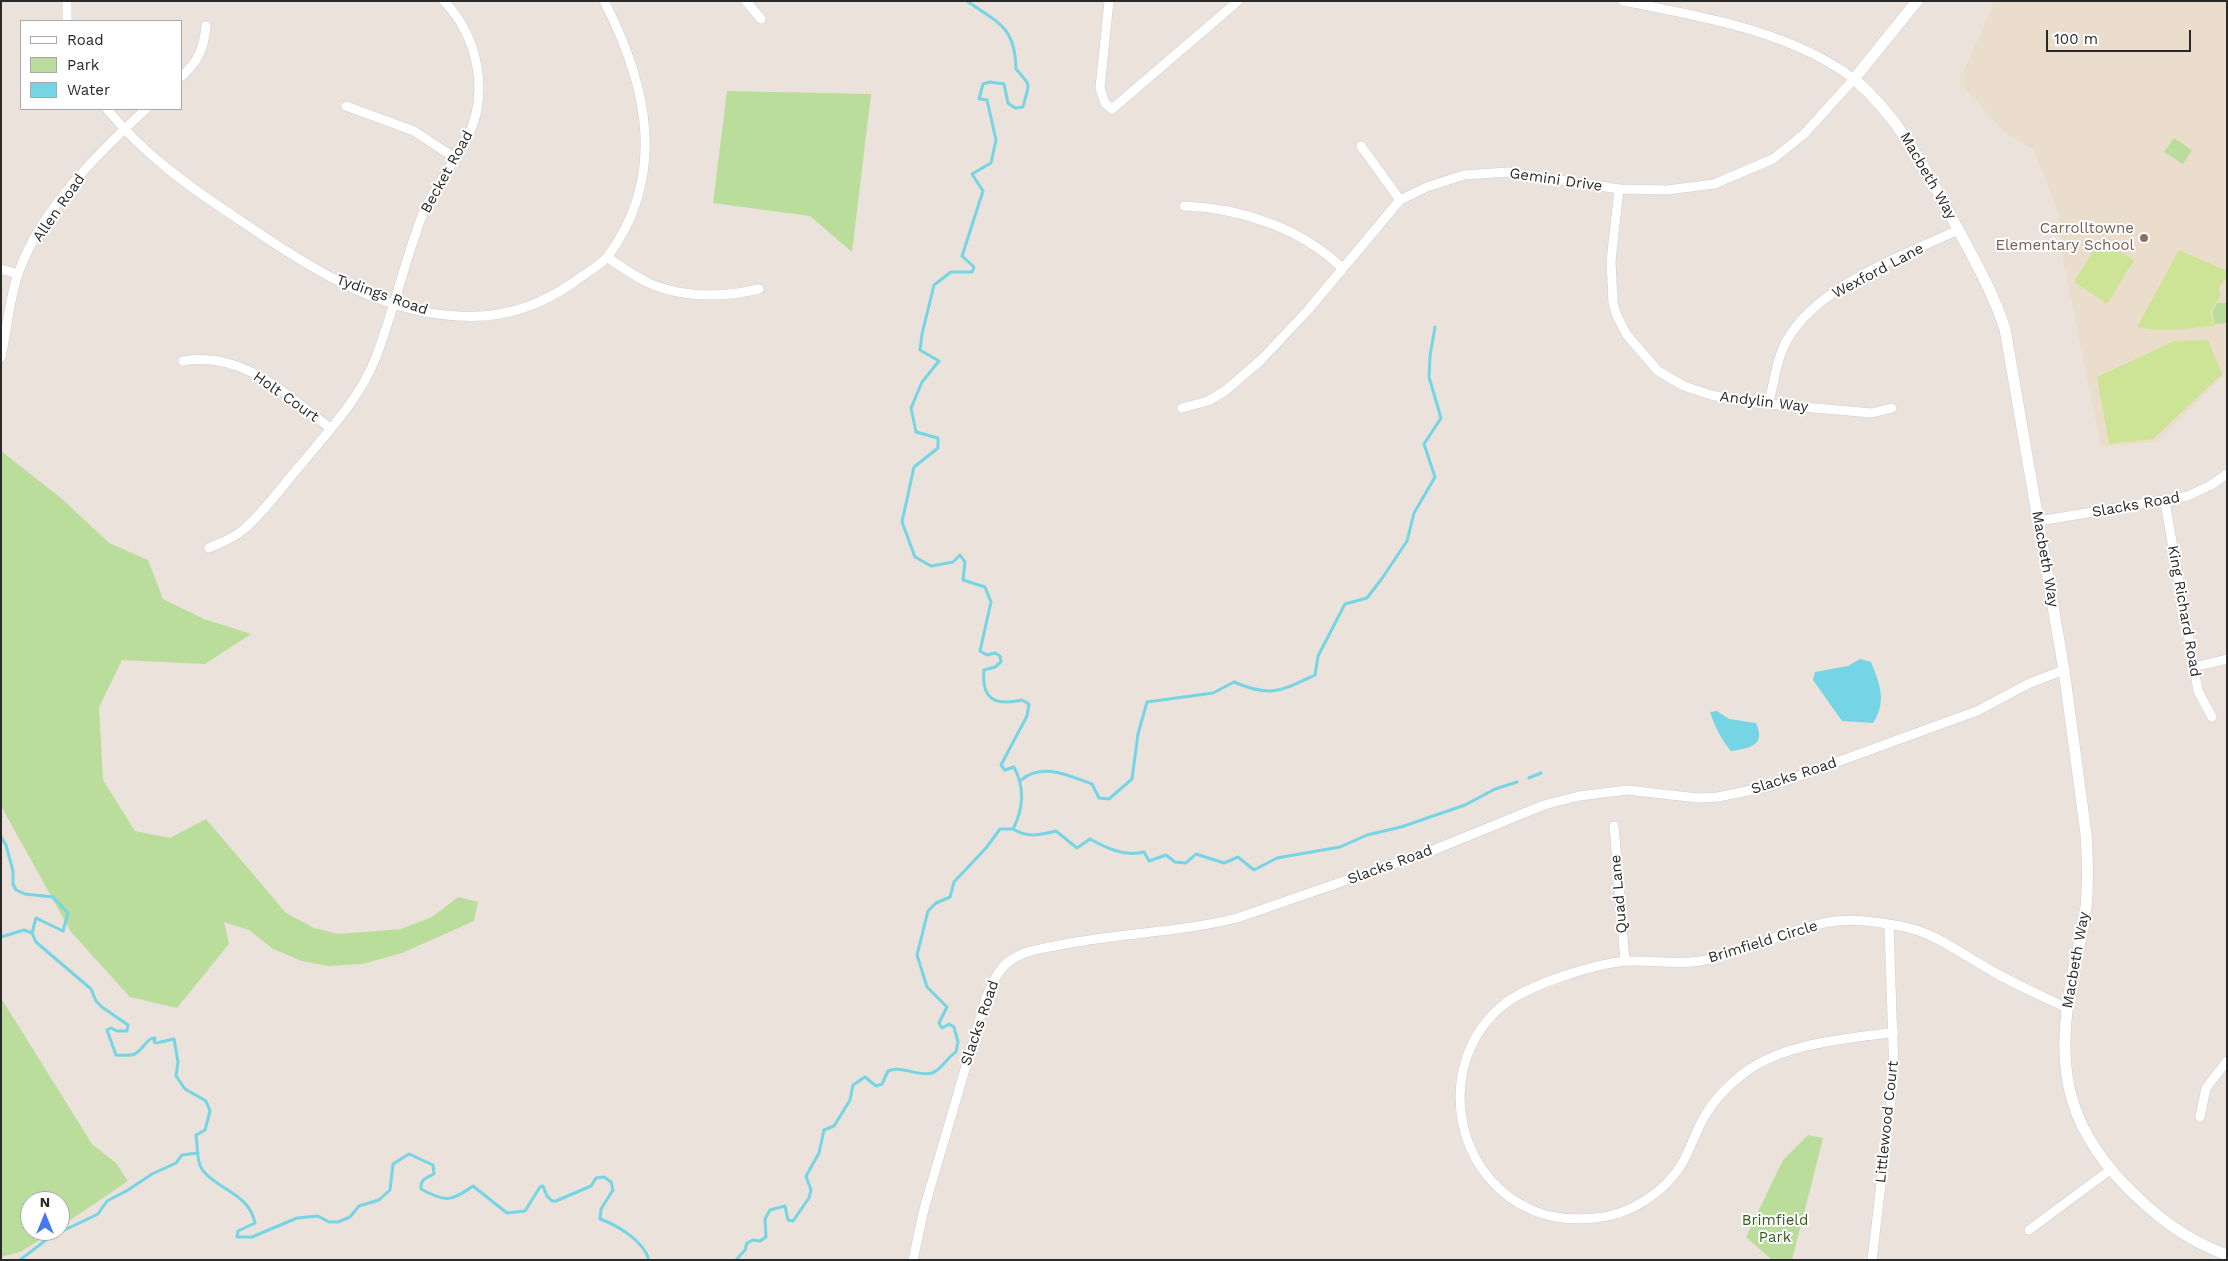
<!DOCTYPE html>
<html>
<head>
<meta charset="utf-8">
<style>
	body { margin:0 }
	#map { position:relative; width:2228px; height:1261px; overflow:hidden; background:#eae2db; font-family:"Work Sans",sans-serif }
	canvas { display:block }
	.frame { position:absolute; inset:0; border:2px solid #292929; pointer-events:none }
	.legend { position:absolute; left:20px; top:20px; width:162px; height:90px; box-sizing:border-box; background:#fff; border:1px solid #a9a9a9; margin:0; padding:6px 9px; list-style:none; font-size:15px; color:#292929 }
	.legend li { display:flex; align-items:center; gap:10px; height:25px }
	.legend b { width:25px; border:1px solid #a9a9a9 }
	.north { position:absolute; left:20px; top:1191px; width:50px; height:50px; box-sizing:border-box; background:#fff; border:1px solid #a9a9a9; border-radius:50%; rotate:0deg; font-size:14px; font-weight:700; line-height:20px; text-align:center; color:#292929 }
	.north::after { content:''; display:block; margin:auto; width:18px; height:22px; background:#4579ed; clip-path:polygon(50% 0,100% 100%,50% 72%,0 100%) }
	.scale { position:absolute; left:2046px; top:30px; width:145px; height:22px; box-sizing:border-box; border:2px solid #292929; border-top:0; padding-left:6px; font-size:15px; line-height:18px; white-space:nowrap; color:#292929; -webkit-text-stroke:4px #fff; paint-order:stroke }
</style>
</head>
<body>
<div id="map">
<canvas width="2228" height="1261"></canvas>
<div class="frame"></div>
<ul class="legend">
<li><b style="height:6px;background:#fff"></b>Road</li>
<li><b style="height:14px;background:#badd9b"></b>Park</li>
<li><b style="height:14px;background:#75d5e5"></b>Water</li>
</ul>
<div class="north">N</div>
<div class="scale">100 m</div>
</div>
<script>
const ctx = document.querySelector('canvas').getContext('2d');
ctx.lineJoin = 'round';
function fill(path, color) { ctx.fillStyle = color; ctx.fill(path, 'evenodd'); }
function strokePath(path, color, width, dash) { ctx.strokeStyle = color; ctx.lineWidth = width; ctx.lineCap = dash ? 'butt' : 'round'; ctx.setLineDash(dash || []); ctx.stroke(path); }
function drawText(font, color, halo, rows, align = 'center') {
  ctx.font = font + ' "Work Sans",sans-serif'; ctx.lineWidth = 4; ctx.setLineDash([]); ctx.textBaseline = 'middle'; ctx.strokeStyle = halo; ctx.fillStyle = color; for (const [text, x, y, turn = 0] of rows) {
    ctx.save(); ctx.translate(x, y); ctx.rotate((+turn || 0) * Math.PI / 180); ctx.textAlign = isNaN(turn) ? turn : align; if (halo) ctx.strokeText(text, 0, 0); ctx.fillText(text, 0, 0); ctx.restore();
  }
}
fill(new Path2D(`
	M1995 1H2227V373L2156 442 2101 447 2064 264 2058 212 2034 150 2004 132 1959 82Z`), '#ebddcb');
fill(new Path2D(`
	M727 91 871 94 852 252 810 216 713 203Z
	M2174 138 2192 150 2183 164 2164 152Z
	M2217 303H2227L2226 323 2215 324 2212 313Z
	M1 451 61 498 109 543 148 560 163 599 204 619 251 634 205 664 122 660 99 707 103 780 135 831 170 838 206 819 286 913 314 928 338 934 401 929 432 917 458 897 478 902 474 921 402 953 362 964 328 966 302 961 273 949 249 930 224 922 229 944 177 1008 130 997 71 932 1 806Z
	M1 998 92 1144 116 1163 128 1181 60 1227V1201H30V1231H54L20 1252 1 1257Z
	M1808 1135 1823 1138 1792 1260H1772L1746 1237 1783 1160Z`), '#badd9b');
fill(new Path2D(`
	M2100 240 2134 260 2107 304 2074 282Z
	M2179 250 2227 271V277L2219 287 2220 297 2210 312 2215 326C2187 328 2164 333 2137 327Z
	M2208 340 2222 374 2153 439 2109 444 2097 377 2174 341Z`), '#cde497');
fill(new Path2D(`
	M1860 659 1871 662C1880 684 1887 702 1873 723L1842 721 1813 680 1815 672 1848 666Z
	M1717 711 1729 719 1756 723C1766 746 1750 748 1731 751 1721 739 1715 727 1710 712Z`), '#75d5e5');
strokePath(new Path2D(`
	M1529 778 1541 773
	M1021 780C1043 762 1069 776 1092 784L1099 798 1109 799 1132 779 1138 734 1147 702 1213 693 1234 682C1271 698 1280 691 1315 675L1318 656 1345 604 1367 598 1383 577 1407 541 1414 513 1435 477 1424 444 1441 418 1429 377 1430 356 1435 327
	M1013 829C1027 838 1041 835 1056 831L1077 848 1090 839C1106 848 1125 857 1144 852L1149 861 1166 855 1175 862 1186 863 1196 854 1224 863 1238 857 1254 870 1277 858 1340 847 1367 835 1401 827 1465 805 1495 789 1517 782
	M1 837 6 845 13 871V884L16 890 25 894 53 897 68 913 63 931 36 918 32 933 36 942 91 989 96 1001 102 1007 128 1025 127 1031H117L111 1028 107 1030 116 1055C140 1056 134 1055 150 1039L155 1038 154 1042 156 1043 174 1039 178 1062 176 1076 185 1089 206 1101 210 1111 205 1130 196 1135C198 1147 196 1163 204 1172 221 1191 249 1194 255 1223L238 1231 237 1237H252L297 1218 318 1216 329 1222H338L350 1217 359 1206 379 1200 390 1190 393 1164 409 1154 433 1165 434 1174C426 1178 420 1179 421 1189 446 1203 452 1201 473 1186L507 1213 525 1211 540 1187 543 1186 547 1196 552 1201H556L591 1186 596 1178 604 1177 611 1182 613 1190 601 1209 600 1219C617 1225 644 1241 649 1260
	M1 937 24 930 32 933
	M20 1260 50 1237 98 1214 107 1201 128 1190 152 1174 176 1163 182 1155 198 1153
	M736 1260 745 1250 747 1243 753 1240 760 1241 766 1237 765 1219 770 1210 785 1206 788 1220 793 1221 809 1198 811 1190 806 1176 819 1153 824 1130 834 1126 850 1100 853 1085 865 1077 876 1086 882 1084 888 1071C903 1065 918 1077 932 1073 942 1070 947 1057 956 1052L958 1042 954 1027 949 1024 942 1028 939 1023 947 1007 927 987 917 955 928 911 936 903 950 897 954 882 986 848 1000 829H1013C1024 808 1025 788 1014 767L1005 770 1001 765 1027 716 1029 704 1022 700C996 706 981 700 984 670L995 667 1001 662 1000 656 995 653 987 655 980 651 991 602 985 587 963 580 965 562 960 555 953 562 931 566 915 557 902 522 914 467 938 448V438L916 432 911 408 922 382 939 361 920 350 922 334 934 285 951 272H972L974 267 962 256 983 191 972 174 991 163 996 140 987 100 979 99 983 84 990 82 1004 84 1008 103 1015 108 1023 107C1028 83 1034 89 1016 69 1015 26 998 23 967 1`), '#75d5e5', 3);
const street = new Path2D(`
	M67 1V21
	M746 1 761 19
	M1109 1 1100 88 1105 103 1112 109 1238 1
	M181 77C198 62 204 48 206 26
	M346 106 414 131 455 158
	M107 109C144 155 191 188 241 221 305 265 377 312 458 316 501 319 539 307 574 282 584 274 600 266 608 256 668 175 647 84 604 1
	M1361 146 1400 200
	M1619 189 1611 261 1613 303 1617 316 1627 335 1658 371 1684 386 1711 395 1745 402 1872 413 1892 408
	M1184 206C1240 208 1301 228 1342 268
	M607 257C621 267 637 278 653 285 687 298 725 297 759 289
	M1 269 18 274
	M1 357C7 330 9 300 18 274 40 210 98 153 146 109
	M183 361C244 351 285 394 330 428
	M1769 402C1774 382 1777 358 1787 340 1818 285 1903 256 1958 230
	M1182 408 1208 401 1225 391 1261 360 1308 310 1400 200 1427 187 1464 175 1508 172 1619 189 1667 190 1714 184 1773 159 1804 134 1854 79C1791 31 1699 16 1623 1
	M2165 502 2198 691 2212 717
	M2039 521 2188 496 2211 485 2227 474
	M209 548C220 543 234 538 243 530 264 512 280 489 298 468 326 434 360 399 376 357 393 313 403 268 419 224 430 192 452 167 467 138 490 93 478 37 444 1
	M2194 667 2227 659
	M1614 826 1625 961
	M1894 1032C1848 1039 1792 1042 1751 1068 1734 1080 1717 1096 1706 1114 1697 1128 1692 1145 1684 1160 1667 1191 1631 1215 1595 1218 1574 1220 1552 1219 1532 1210 1451 1175 1435 1062 1502 1006 1527 985 1596 963 1629 961 1652 960 1677 965 1700 961 1744 953 1785 930 1829 922 1853 918 1877 922 1900 926 1935 932 1961 954 1992 971 2016 985 2042 996 2067 1008
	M2200 1117 2206 1088 2227 1061
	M2029 1230 2110 1170
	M913 1260 924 1209 986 998C992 984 998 969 1011 960 1024 951 1040 949 1055 946 1115 933 1177 933 1237 918L1431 851 1544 805 1579 796 1627 790 1698 798 1718 797 1771 786 1977 711 2030 683 2064 670
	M1872 1260 1894 1074 1889 925`);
const secondary = new Path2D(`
	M1917 1 1854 79C1900 118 1926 170 1954 222 1973 257 1993 292 2005 329L2064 670 2086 834C2088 865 2089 898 2083 928 2080 944 2075 960 2072 976 2057 1062 2062 1120 2125 1185 2155 1216 2186 1240 2227 1255`);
strokePath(street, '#cacfda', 10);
strokePath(secondary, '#cacfda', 12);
strokePath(street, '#fff', 9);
strokePath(secondary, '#fff', 11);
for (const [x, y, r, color] of [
	[2144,238,5,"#8d6e63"]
]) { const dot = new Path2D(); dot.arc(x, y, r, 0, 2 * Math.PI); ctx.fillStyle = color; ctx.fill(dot); strokePath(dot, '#fff', 2); }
drawText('15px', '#292929', '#fff', [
	["Becket Road",447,172,-61],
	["Macbeth Way",1928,176,60],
	["Gemini Drive",1556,180,8],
	["Allen Road",59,208,-55],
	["Wexford Lane",1878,271,-28],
	["Tydings Road",382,295,19],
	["Holt Court",286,397,35],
	["Andylin Way",1764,402,7],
	["Slacks Road",2136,505,-10],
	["Macbeth Way",2045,559,80],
	["King Richard Road",2184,611,80],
	["Slacks Road",1794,776,-18],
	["Slacks Road",1390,865,-20],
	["Quad Lane",1619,894,-95],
	["Brimfield Circle",1763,942,-17],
	["Macbeth Way",2076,960,-80],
	["Slacks Road",980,1023,-71],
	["Littlewood Court",1887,1122,-84]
]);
drawText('15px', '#785e54', '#fff', [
	["Carrolltowne",2134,229],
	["Elementary School",2134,246]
], 'right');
drawText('15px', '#34601e', '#fff', [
	["Brimfield",1775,1221],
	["Park",1775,1238]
]);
</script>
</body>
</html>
